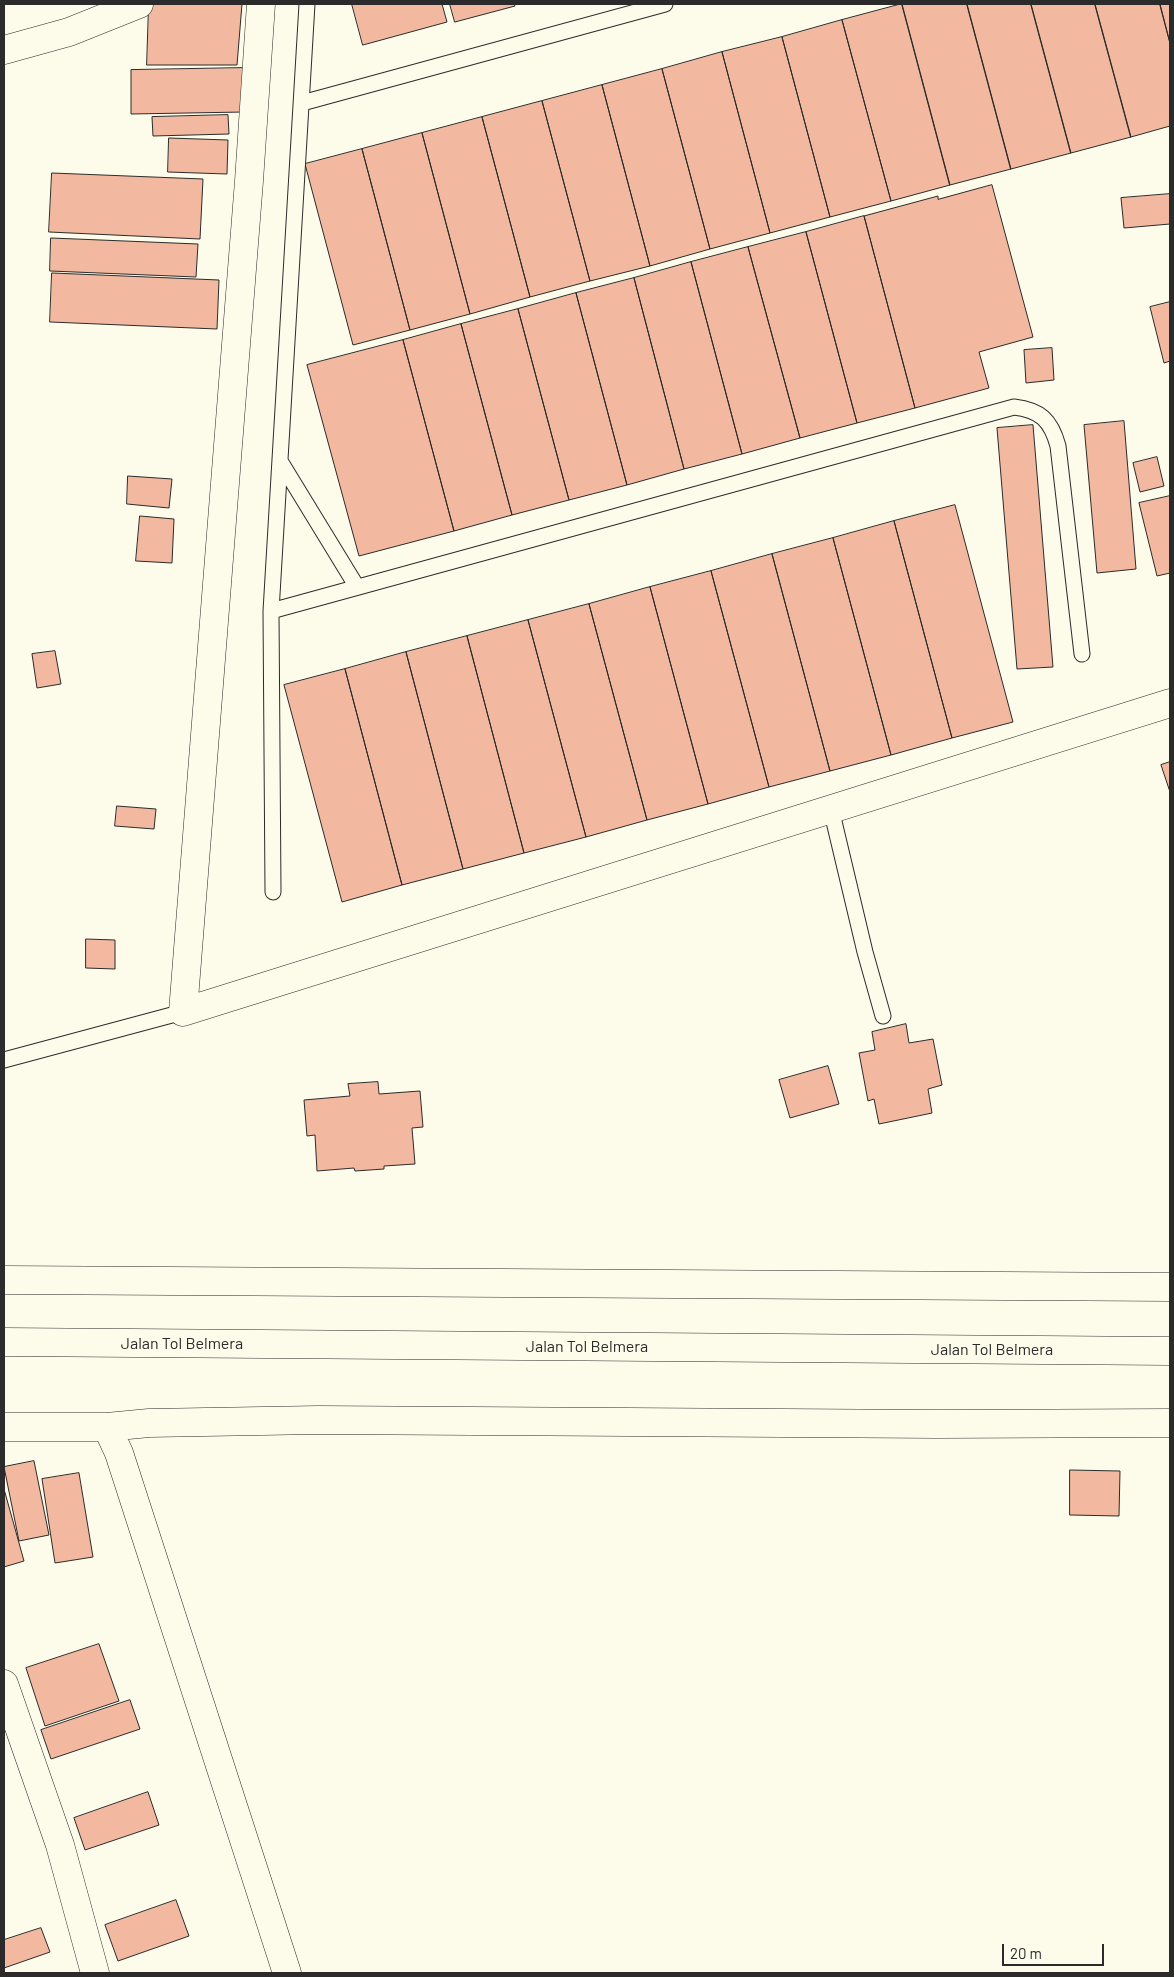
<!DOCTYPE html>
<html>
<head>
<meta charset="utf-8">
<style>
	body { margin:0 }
	#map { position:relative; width:1174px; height:1977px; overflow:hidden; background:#fdfbea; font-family:Barlow,sans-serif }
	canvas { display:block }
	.frame { position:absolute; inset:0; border:5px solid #2b2b2b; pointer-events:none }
	.scale { position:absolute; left:1002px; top:1944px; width:102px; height:22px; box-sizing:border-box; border:2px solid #2b2b2b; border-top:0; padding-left:6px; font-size:15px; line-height:18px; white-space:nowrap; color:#2b2b2b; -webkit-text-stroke:4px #fdfbea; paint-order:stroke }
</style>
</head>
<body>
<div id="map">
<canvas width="1174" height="1977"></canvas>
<div class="frame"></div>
<div class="scale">20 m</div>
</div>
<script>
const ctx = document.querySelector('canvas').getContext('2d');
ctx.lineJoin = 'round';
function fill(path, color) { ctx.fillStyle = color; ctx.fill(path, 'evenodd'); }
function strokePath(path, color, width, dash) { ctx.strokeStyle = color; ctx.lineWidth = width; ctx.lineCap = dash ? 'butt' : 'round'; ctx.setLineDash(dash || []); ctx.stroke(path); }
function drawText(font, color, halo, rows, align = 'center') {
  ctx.font = font + ' Barlow,sans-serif'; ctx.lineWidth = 4; ctx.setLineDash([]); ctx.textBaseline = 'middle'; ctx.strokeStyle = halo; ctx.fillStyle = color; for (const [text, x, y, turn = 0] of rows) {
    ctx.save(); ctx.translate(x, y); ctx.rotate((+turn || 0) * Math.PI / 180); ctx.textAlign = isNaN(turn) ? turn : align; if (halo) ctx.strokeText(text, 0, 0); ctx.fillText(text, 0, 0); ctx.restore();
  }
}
const building = new Path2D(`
	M149 4H242L237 65H147Z
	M352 4H442L447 22 363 45Z
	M450 4H514L515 6 455 22Z
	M902 4 950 185 891 201 842 20Z
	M902 4H967L1011 169 950 185Z
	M967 4H1031L1071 153 1011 169Z
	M1031 4H1095L1131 137 1071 153Z
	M1095 4H1160L1170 43V126L1131 137Z
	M1160 4H1170V43Z
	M842 20 891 201 830 217 782 37Z
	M782 37 830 217 770 233 722 52Z
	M722 52 770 233 710 249 662 69Z
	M243 68 244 112 131 114V70Z
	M662 69 710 249 650 266 602 85Z
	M602 85 650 266 590 281 542 101Z
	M542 101 590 281 530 297 482 117Z
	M228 115 229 134 153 136 152 117Z
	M482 117 530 297 470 314 422 133Z
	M422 133 470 314 410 330 362 149Z
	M169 138 228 140 227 174 168 172Z
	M362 149 410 330 353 345 305 164Z
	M52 173 203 179 200 239 49 232Z
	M992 185 1033 337 979 352 989 388 915 408 864 216 938 196V199Z
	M1170 194V224L1124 228 1121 198Z
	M864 216 915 408 857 423 806 232Z
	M806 232 857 423 800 438 748 247Z
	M51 238 198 244 196 277 50 271Z
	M748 247 800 438 742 454 691 262Z
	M691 262 742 454 684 469 634 278Z
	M52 273 219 280 217 329 50 322Z
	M634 278 684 469 627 485 576 293Z
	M576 293 627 485 569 500 518 309Z
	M1170 302V361L1164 363 1150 307Z
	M518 309 569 500 512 515 461 324Z
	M461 324 512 515 454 531 403 340Z
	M403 340 454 531 359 556 307 365Z
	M1052 348 1054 380 1026 383 1024 350Z
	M1124 421 1136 569 1097 573 1084 425Z
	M1033 425 1053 667 1017 669 997 428Z
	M1157 457 1164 486 1140 492 1133 463Z
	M128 476 172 479 169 508 127 504Z
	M1170 496V573L1157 576 1139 503Z
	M955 505 1013 722 952 738 894 521Z
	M140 516 174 519 172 563 136 561Z
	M894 521 952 738 891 755 833 538Z
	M833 538 891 755 830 771 772 554Z
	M772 554 830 771 769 787 711 571Z
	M711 571 769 787 708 804 650 587Z
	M650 587 708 804 647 820 589 604Z
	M589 604 647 820 586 837 528 620Z
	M528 620 586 837 524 853 467 636Z
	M467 636 524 853 463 869 406 652Z
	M55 651 61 684 37 688 32 654Z
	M406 652 463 869 402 885 345 669Z
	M345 669 402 885 342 902 284 685Z
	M1170 762V792L1161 765Z
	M117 806 156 809 154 829 115 826Z
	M86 939 115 940V969L86 968Z
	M906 1024 909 1043 933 1039 942 1085 928 1089 932 1113 879 1124 874 1099 868 1101 859 1053 875 1050 872 1032Z
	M828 1066 839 1104 790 1118 779 1080Z
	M378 1082 379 1094 420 1091 423 1127 412 1128 415 1164 384 1166V1169L355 1171 354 1168 317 1171 315 1135 307 1136 304 1100 350 1096 348 1084Z
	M34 1461 49 1535 19 1541 4 1467Z
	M1070 1470 1120 1471 1119 1516 1070 1515Z
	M79 1473 93 1557 55 1563 42 1479Z
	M4 1489 24 1561 4 1567Z
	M99 1644 119 1701 45 1726 26 1668Z
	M130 1700 140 1729 51 1759 41 1730Z
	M148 1792 159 1825 85 1850 74 1818Z
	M176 1900 189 1936 118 1961 105 1925Z
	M41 1928 50 1952 4 1968V1940Z`);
fill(building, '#f2b8a0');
strokePath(building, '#2b2b2b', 1);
const service = new Path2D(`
	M302 103 665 4
	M280 461 357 587
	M271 611 1014 407C1040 410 1051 420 1058 446L1082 654
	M831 809 865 952 883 1016
	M273 892 271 611 307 4
	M4 1060 183 1012`);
const minor = new Path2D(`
	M261 4 249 181 183 1012 1170 703
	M4 50 69 32 139 4
	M4 1427H107L149 1423 318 1420 938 1424 1170 1423
	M107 1427 119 1453 287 1973
	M4 1684 60 1845 95 1973`);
const motorway = new Path2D(`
	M4 1280 1170 1287
	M4 1342 1170 1351`);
strokePath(service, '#2b2b2b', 17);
strokePath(minor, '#2b2b2b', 29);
strokePath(motorway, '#2b2b2b', 29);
strokePath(service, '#fdfbea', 15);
strokePath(minor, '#fdfbea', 28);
strokePath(motorway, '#fdfbea', 28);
drawText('16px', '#2b2b2b', '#fdfbea', [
	["Jalan Tol Belmera",182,1344],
	["Jalan Tol Belmera",587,1347],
	["Jalan Tol Belmera",992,1350]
]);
</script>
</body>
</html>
